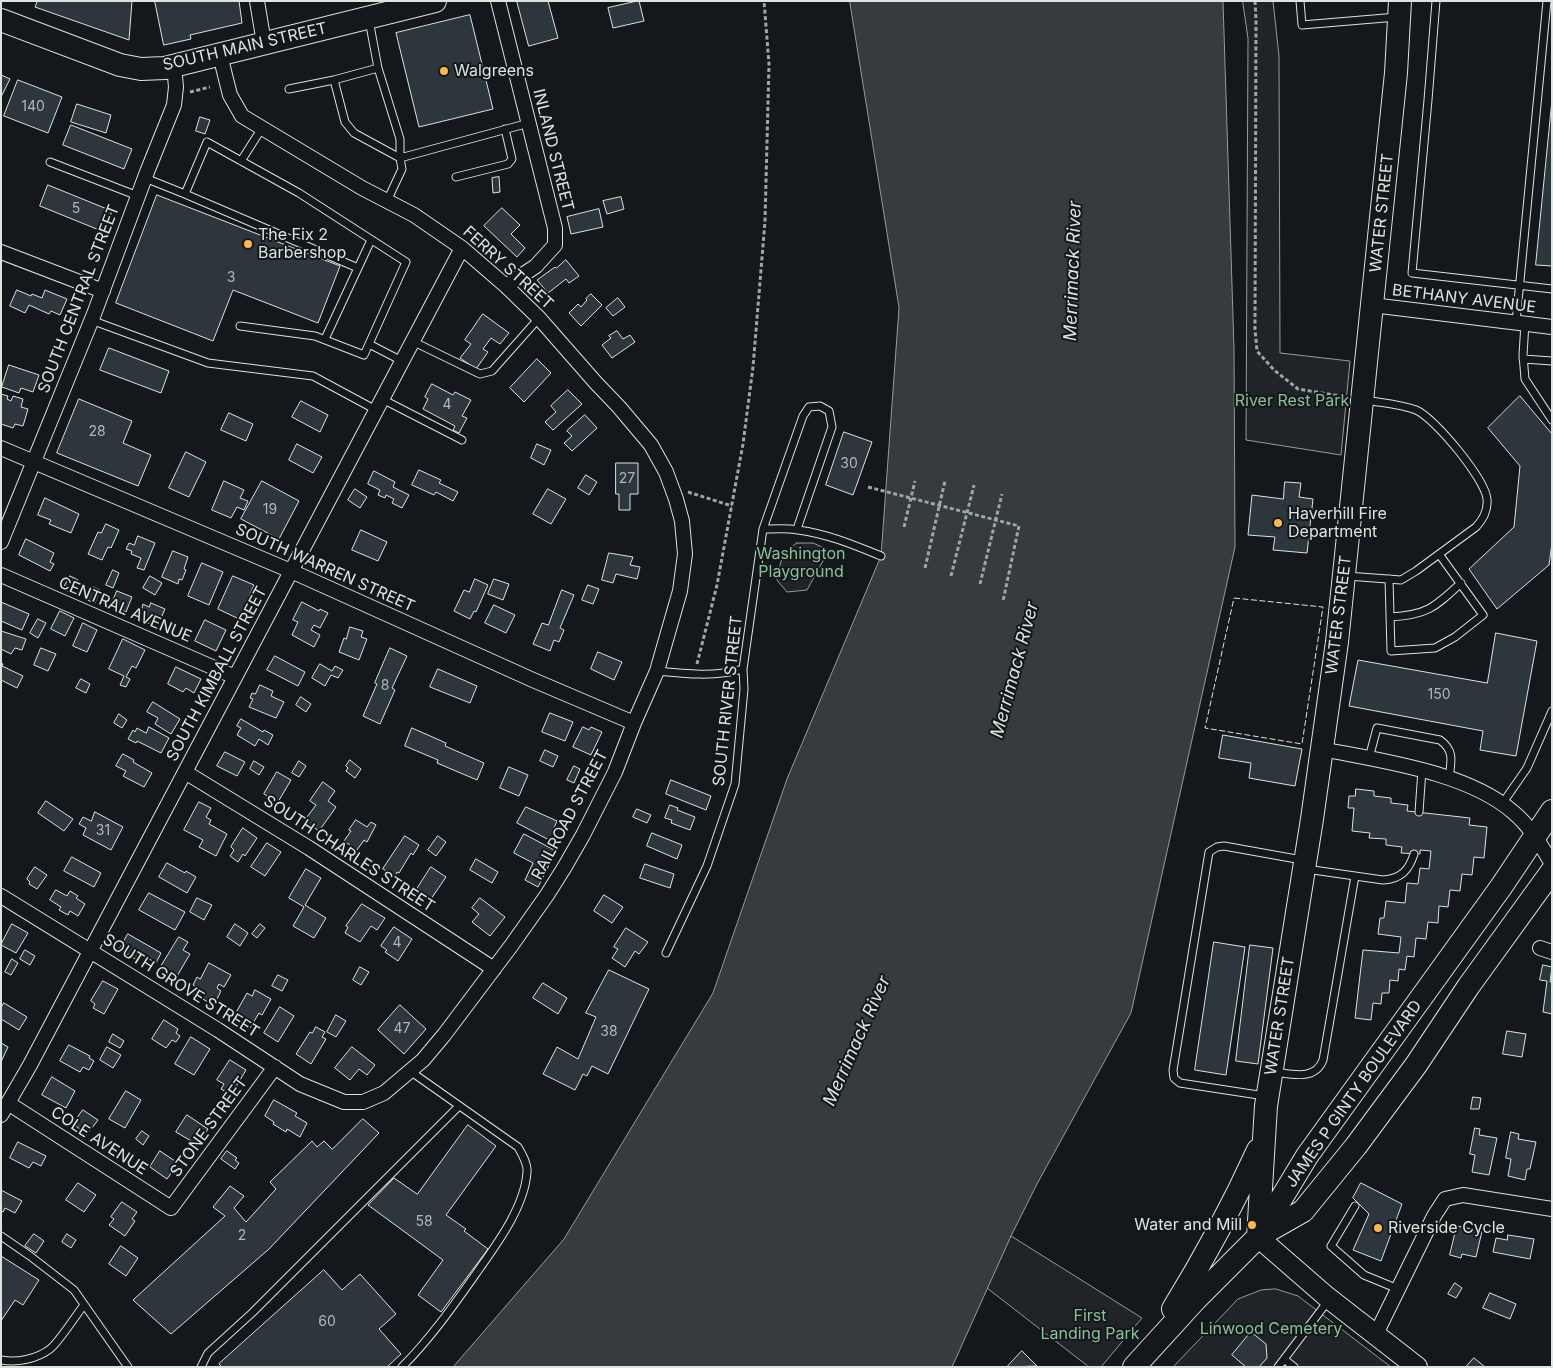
<!DOCTYPE html>
<html>
<head>
<meta charset="utf-8">
<style>
	body { margin:0 }
	#map { position:relative; width:1553px; height:1368px; overflow:hidden; background:#14181c; font-family:Inter,sans-serif }
	canvas { display:block }
	.frame { position:absolute; inset:0; border:2px solid #d8e6dc; pointer-events:none }
</style>
</head>
<body>
<div id="map">
<canvas width="1553" height="1368"></canvas>
<div class="frame"></div>
</div>
<script>
const ctx = document.querySelector('canvas').getContext('2d');
ctx.lineJoin = 'round';
function fill(path, color) { ctx.fillStyle = color; ctx.fill(path, 'evenodd'); }
function strokePath(path, color, width, dash) { ctx.strokeStyle = color; ctx.lineWidth = width; ctx.lineCap = dash ? 'butt' : 'round'; ctx.setLineDash(dash || []); ctx.stroke(path); }
function drawText(font, color, halo, rows, align = 'center') {
  ctx.font = font + ' Inter,sans-serif'; ctx.lineWidth = 4; ctx.setLineDash([]); ctx.textBaseline = 'middle'; ctx.strokeStyle = halo; ctx.fillStyle = color; for (const [text, x, y, turn = 0] of rows) {
    ctx.save(); ctx.translate(x, y); ctx.rotate((+turn || 0) * Math.PI / 180); ctx.textAlign = isNaN(turn) ? turn : align; if (halo) ctx.strokeText(text, 0, 0); ctx.fillText(text, 0, 0); ctx.restore();
  }
}
const green = new Path2D(`
	M1243 1H1273L1279 56 1280 353 1350 361 1341 455 1246 440 1248 39Z
	M797 543H813L829 550 807 590 787 592 777 580C781 562 780 553 797 543Z
	M1011 1236 1142 1318 1101 1367H1089L987 1288Z
	M1276 1289 1298 1296 1391 1367H1173L1238 1299 1261 1290Z`);
fill(green, '#202428');
strokePath(green, '#939e99', 1);
const water = new Path2D(`
	M850 1H1223L1234 349 1235 547 1131 1013 1037 1184 1011 1236 952 1367H453L564 1239 713 993 787 779 881 556 899 308Z`);
fill(water, '#363b3e');
strokePath(water, '#939e99', 1);
const building = new Path2D(`
	M35 1H132L129 40 35 7 37 2Z
	M155 1H239L242 23 190 35 191 39 164 45Z
	M517 1H548L558 38 529 46Z
	M639 1 644 21 613 28 608 8Z
	M470 15 493 109 419 127 396 33Z
	M1 75 10 79 1 97Z
	M18 80 62 97 48 133 4 116Z
	M1552 100V266L1536 265Z
	M77 104 111 115 106 133 71 122Z
	M200 117 210 120 205 134 196 131Z
	M71 125 132 149 124 169 63 145Z
	M499 177 500 192 493 193 492 178Z
	M48 185 112 211 104 232 40 206Z
	M157 195 340 266 318 323 233 290 213 341 116 303Z
	M621 197 624 209 607 214 603 201Z
	M502 208 520 225 511 234 525 248 517 257 484 226Z
	M599 209 603 227 571 234 567 217Z
	M566 260 579 276 569 283 566 279 548 293 537 280 555 267 556 268Z
	M17 290 31 296 32 294 42 298 45 290 67 299 60 315 51 311 49 314 29 305 25 313 10 306Z
	M591 294 602 305 581 326 569 313 578 304 581 307 587 300 586 299Z
	M618 298 625 307 613 316 606 308Z
	M483 314 509 333 500 344 491 338 483 349 488 352 476 369 460 358 471 344 465 340Z
	M617 331 623 339 630 335 635 342 612 358 602 345 611 338 609 336Z
	M109 348 169 371 161 393 100 370Z
	M537 359 551 373 524 402 510 388Z
	M9 365 39 375 33 392 21 388 19 393 2 387Z
	M432 384 453 395 455 392 471 400 462 416 467 418 459 433 453 430 455 426 423 409 428 399 425 397Z
	M568 390 582 404 553 430 545 422 556 412 551 406Z
	M1 394 8 396 7 399 11 401 13 396 23 399 21 407 28 409 23 426 15 424 13 428 1 424Z
	M1520 396 1552 434V543L1549 565 1497 609 1469 569 1514 527 1520 466 1488 428Z
	M79 399 132 421 123 443 151 455 138 486 57 453Z
	M301 401 328 415 320 432 292 417Z
	M229 413 253 424 246 441 221 430Z
	M585 415 597 428 572 451 564 443 572 436 567 431Z
	M844 432 872 442 853 495 826 485Z
	M297 444 322 457 313 473 289 460Z
	M537 444 551 450 544 465 531 458Z
	M186 452 206 462 189 497 169 488Z
	M616 463H638V494H630V510H619V494H616Z
	M419 470 441 480 439 483 458 492 453 501 436 492 434 495 412 485Z
	M374 471 395 482 393 487 409 495 402 508 392 503 394 499 386 495 385 498 378 495 380 490 368 484Z
	M586 475 597 482 589 495 578 488Z
	M224 481 244 490 240 498 248 501 244 510 237 507 231 518 212 510Z
	M262 481 299 501 279 539 241 519Z
	M1285 482 1301 483 1299 497 1313 499 1307 553 1273 550 1275 537 1248 535 1252 495 1283 499Z
	M355 489 367 497 360 508 348 500Z
	M548 489 566 499 551 524 533 514Z
	M45 498 79 514 71 533 49 524 51 520 38 515Z
	M106 524 119 530 111 548 108 547 102 560 88 554 98 532 101 533Z
	M361 530 387 542 378 561 352 550Z
	M138 536 155 543 144 570 137 568 141 558 131 554 132 551 126 549 129 543 134 545Z
	M26 539 54 553 50 562 54 564 50 571 19 555Z
	M173 551 188 557 184 569 186 570 182 580 179 579 178 584 162 577Z
	M609 553 633 557 630 565 640 567 637 579 616 574 613 583 602 580Z
	M202 563 223 572 209 605 188 596Z
	M113 570 119 573 113 588 106 585Z
	M70 576 78 580 72 593 63 589Z
	M150 576 162 583 155 595 143 588Z
	M233 576 254 585 239 619 218 609Z
	M475 579 488 585 476 612 474 611 470 619 454 611 464 590 469 592Z
	M494 579 509 584 503 600 488 594Z
	M588 585 599 589 593 604 582 600Z
	M93 587 100 590 95 603 87 600Z
	M562 590 574 595 560 628 564 630 559 642 554 640 550 651 533 644 542 623 548 625Z
	M117 591 132 597 126 612 111 606Z
	M1 602 29 614 22 630 1 621Z
	M302 602 319 611 320 609 328 613 320 628 314 625 311 630 320 635 314 647 292 635 298 622 293 620Z
	M151 603 165 609 157 627 139 619 143 604 149 607Z
	M494 605 515 615 506 633 485 623Z
	M60 611 74 618 65 636 51 629Z
	M38 619 46 623 38 638 30 633Z
	M205 620 226 630 216 651 195 641Z
	M83 623 97 630 87 652 73 646Z
	M350 627 363 631 361 637 367 639 359 660 339 652 344 638 346 639Z
	M1 631 26 639 22 650 15 648 11 654 1 649Z
	M1496 633 1537 641 1516 756 1480 750 1483 731 1349 706 1358 660 1487 683Z
	M123 639 145 650 136 668 132 666 126 677 130 679 126 687 120 685 124 676 109 669Z
	M41 648 56 654 48 671 34 665Z
	M390 648 407 656 392 688 395 690 380 724 363 716 377 684 375 683Z
	M598 652 622 662 614 680 591 669Z
	M275 656 305 672 298 686 267 670Z
	M1 663 3 664 2 666 23 676 17 688 1 680Z
	M320 664 332 671 335 666 343 670 338 678 331 675 325 686 312 678Z
	M176 667 201 679 194 693 186 688 183 692 168 684Z
	M438 669 477 686 470 703 430 687Z
	M81 679 90 684 86 693 76 688Z
	M260 685 273 691 271 696 284 702 276 718 249 707 253 699 250 698 252 693 255 694Z
	M301 697 311 704 306 712 296 705Z
	M153 702 180 719 171 734 155 724 158 718 147 712Z
	M550 713 573 722 565 741 542 732Z
	M119 714 127 720 122 728 114 723Z
	M241 719 263 732 264 730 273 735 268 745 259 739 255 746 237 735 241 728 237 726Z
	M149 727 169 738 161 753 137 741 136 743 128 739 133 730 135 732 137 728 146 733Z
	M583 727 589 730 591 727 602 732 591 755 573 747Z
	M412 728 446 743 445 746 484 763 477 780 437 763 438 760 405 746Z
	M1223 735 1302 749 1295 786 1249 778 1251 763 1219 758Z
	M545 750 558 756 553 767 540 761Z
	M225 752 245 762 237 776 217 766Z
	M123 754 134 760 133 762 152 773 144 787 123 776 126 771 116 766Z
	M350 760 361 769 355 778 346 771 348 768 346 766Z
	M254 761 264 767 259 775 250 769Z
	M299 761 306 766 299 777 292 773Z
	M574 766 580 769 574 783 567 780Z
	M509 767 528 775 519 796 500 788Z
	M277 772 291 780 278 802 264 794Z
	M671 780 711 796 706 810 666 794Z
	M323 782 335 791 328 801 336 807 319 831 304 821 316 805 310 801Z
	M1356 789 1374 791V796L1391 798V803L1408 805 1407 811 1470 818 1469 825 1487 827 1484 858 1474 857 1472 875 1462 874 1460 891 1450 890 1448 907 1439 906 1438 923 1428 922 1426 939 1416 938 1414 957 1407 956 1405 970 1399 969 1398 981 1390 980 1389 993H1382L1381 1004 1373 1003 1371 1020 1355 1018 1363 950 1399 953 1401 937 1378 934 1380 918H1384L1386 901 1405 903 1407 883 1418 884 1420 868 1429 869 1431 851 1420 850V854L1401 853 1402 847 1386 845V839L1369 838 1370 833 1352 831 1354 808H1348L1349 796H1355Z
	M46 801 73 819 64 831 38 813Z
	M199 802 211 808 206 817 211 820 209 824 227 834 216 856 199 847 203 840 184 830Z
	M670 805 678 808 677 810 695 817 690 830 671 823 672 820 665 818Z
	M526 807 557 821 553 830 555 832 551 841 517 823Z
	M637 809 651 815 647 823 633 817Z
	M95 812 123 827 111 850 83 835 86 828 79 824 83 817 91 821Z
	M356 820 367 827 371 822 376 825 367 842 364 840 357 850 344 841 351 831 349 830Z
	M243 828 257 838 245 856 243 854 238 862 230 856 234 850 231 847Z
	M652 833 682 845 677 859 647 846Z
	M524 834 556 851 538 887 525 880 533 863 514 853Z
	M405 836 419 845 413 855 411 853 399 873 397 872 395 876 383 869Z
	M438 836 446 842 436 856 428 850Z
	M267 843 281 852 265 876 251 867Z
	M72 857 101 873 94 887 64 871Z
	M476 859 498 872 492 883 470 870Z
	M167 863 185 873 186 871 196 877 187 893 159 877Z
	M645 864 674 874 670 888 640 878Z
	M35 867 47 875 37 889 29 884 30 882 27 879Z
	M431 867 446 877 431 899 417 889Z
	M306 869 321 878 305 905 326 918 314 938 293 926 304 907 289 898Z
	M56 890 67 896 70 891 78 896 76 898 85 904 78 916 70 911 68 915 59 910 61 907 50 900Z
	M149 893 185 912 175 930 139 910Z
	M604 895 623 907 612 923 594 911Z
	M197 898 212 905 204 920 190 912Z
	M480 898 505 917 490 936 472 922 479 914 472 908Z
	M362 904 385 918 377 930 371 926 360 942 345 933 348 927 346 926Z
	M12 924 28 933 16 953 1 945Z
	M235 924 248 933 240 946 227 937Z
	M260 924 265 928 257 938 252 934Z
	M394 927 412 939 398 961 385 952 387 950 381 946Z
	M626 928 648 942 639 954 635 951 625 967 612 958 618 949 614 947Z
	M128 934 161 953 156 963 140 954 137 960 119 950Z
	M179 937 188 942 183 950 190 954 173 983 157 973Z
	M1214 942 1245 947 1226 1075 1195 1070Z
	M1250 945 1273 948 1258 1064 1236 1061Z
	M25 950 35 956 30 965 20 959Z
	M12 959 18 963 11 975 5 972Z
	M209 963 231 975 224 987 219 984 217 988 221 991 217 999 211 996 208 1002 192 993 196 987 193 985 197 977 200 979Z
	M1543 965 1552 967 1550 982H1552V1014L1543 1012 1547 981 1540 980Z
	M360 967 369 972 361 985 353 980Z
	M609 970 649 989 608 1074 592 1066 587 1076 583 1074 575 1090 543 1074 557 1047 578 1059 596 1017 586 1013Z
	M278 975 288 980 282 991 272 986Z
	M103 981 118 989 104 1014 93 1008 95 1004 91 1001Z
	M543 983 567 998 558 1014 533 998Z
	M255 990 271 999 262 1015 259 1013 250 1028 233 1018 247 993 252 996Z
	M4 1003 27 1017 19 1030 1 1019V1008Z
	M400 1005 426 1029 404 1054 378 1030Z
	M280 1007 294 1016 278 1042 264 1033Z
	M336 1015 346 1021 336 1037 327 1032Z
	M164 1020 178 1029 176 1033 180 1036 176 1042 172 1040 166 1048 152 1039Z
	M316 1027 325 1032 322 1037 326 1039 311 1064 296 1054 310 1032 312 1033Z
	M1507 1031 1526 1034 1522 1057 1503 1054Z
	M113 1034 124 1041 120 1048 109 1042Z
	M191 1037 210 1049 194 1075 175 1064Z
	M1 1043 8 1047 1 1062Z
	M69 1045 90 1056 89 1058 94 1061 89 1070 83 1067 80 1072 60 1061Z
	M107 1047 121 1055 113 1068 100 1060Z
	M352 1047 375 1065 367 1075 359 1069 350 1080 335 1068Z
	M230 1060 246 1070 231 1095 221 1089 224 1084 217 1080Z
	M52 1077 75 1091 66 1108 42 1095Z
	M126 1091 141 1100 125 1128 109 1119Z
	M1473 1097 1481 1098 1479 1109H1471Z
	M274 1100 297 1113 295 1116 307 1123 300 1137 287 1129 286 1132 273 1124 274 1122 265 1116Z
	M83 1110 98 1120 85 1137 82 1134 84 1132 73 1124Z
	M187 1115 208 1129 198 1145 176 1132Z
	M363 1119 379 1133 269 1249 171 1334 133 1300 225 1216 213 1207 230 1186 244 1196 234 1208 246 1222 276 1189 270 1182 312 1141 317 1147 324 1141 332 1149Z
	M468 1125 496 1146 446 1215 466 1229 464 1231 488 1249 441 1312 418 1295 443 1260 368 1205 394 1178 417 1194Z
	M1475 1128 1480 1129 1479 1135 1497 1138 1489 1175 1472 1172 1475 1155 1470 1154Z
	M142 1131 149 1136 143 1145 136 1139Z
	M1511 1132 1519 1134 1518 1139 1536 1142 1530 1169H1527L1525 1180 1508 1176 1511 1159 1506 1158Z
	M18 1142 46 1156 41 1166 33 1162 29 1168 10 1158Z
	M160 1151 178 1163 177 1165 180 1168 176 1174 172 1172 167 1179 150 1167Z
	M227 1151 237 1158 235 1160 239 1163 235 1169 221 1159Z
	M78 1183 96 1195 84 1212 66 1200Z
	M1361 1183 1402 1204 1381 1261 1353 1250 1369 1214 1353 1198Z
	M1 1190 22 1201 15 1213 5 1208 3 1212 1 1211Z
	M122 1202 137 1212 132 1219 135 1221 125 1236 109 1225 114 1219 111 1217Z
	M1457 1226 1482 1231 1476 1257 1462 1254 1461 1258 1450 1255Z
	M34 1234 44 1241 36 1253 25 1246Z
	M67 1234 76 1240 71 1248 62 1242Z
	M1508 1235 1534 1239 1530 1259 1493 1252 1496 1238 1507 1240Z
	M121 1246 138 1258 126 1276 109 1264Z
	M1 1256 39 1280 23 1305 15 1300 1 1321Z
	M324 1270 342 1290 360 1274 396 1314 379 1329 401 1354 387 1367H222L219 1364Z
	M1455 1283 1462 1288 1456 1298 1448 1294Z
	M1490 1293 1516 1304 1510 1319 1483 1308Z
	M1251 1332 1266 1344 1267 1358 1259 1367H1246L1232 1355Z
	M1022 1351 1037 1366 1007 1367Z
	M1474 1358 1485 1367H1466Z`);
fill(building, '#2c363c');
strokePath(building, '#d8e6dc', 1);
const lane = new Path2D(`
	M1300 1 1302 25 1397 17
	M1436 1 1428 100 1412 273 1552 289
	M369 20 378 68 334 80 345 122 354 133 400 158V139L378 68
	M289 89 334 80
	M241 161 262 128
	M50 162 138 196
	M456 177 508 164 512 159 505 129
	M145 178 185 194
	M387 201 402 169 400 158 529 123
	M91 320 208 363 313 376 376 410
	M1516 322 1547 1
	M1525 323 1523 355 1525 379 1552 420
	M240 326 315 336 364 355 406 262 299 193 207 142 185 194 358 268
	M325 339 371 240
	M412 341 480 374 492 371 539 318
	M369 344 402 361
	M1523 359 1552 361
	M382 399 462 440
	M763 529C774 529 787 528 798 530 828 534 854 545 881 556
	M1347 576 1401 580 1416 571 1476 527C1483 519 1488 511 1487 499 1485 479 1435 418 1416 410 1400 404 1382 403 1366 400
	M1389 579 1391 651 1435 648 1455 637 1483 615 1439 554
	M1390 617C1427 615 1434 608 1461 583
	M657 671C686 674 716 677 743 669
	M1369 758 1377 728 1440 740C1455 751 1451 762 1449 778
	M1502 804 1527 768 1552 711
	M1419 812 1422 770
	M1306 869 1383 880C1401 879 1409 870 1414 854
	M666 953 707 866 735 784 744 689 743 669 763 529 803 416 809 407 820 406 829 411 832 427 797 529
	M1274 1072C1292 1074 1315 1081 1323 1060L1355 876
	M1265 1096 1180 1083 1174 1078 1173 1070 1209 852 1217 847 1224 846 1302 860
	M1355 1206 1331 1246 1364 1275 1398 1289
	M1 1236 30 1256 74 1290 128 1367
	M1284 1359 1294 1367
	M1 1360C17 1363 37 1359 50 1349 59 1342 76 1315 84 1305
	M201 1367 208 1353 252 1313 459 1106
	M402 1367C432 1337 456 1302 480 1268 499 1241 525 1205 527 1172 528 1164 522 1154 518 1147L410 1071
	M1278 1367 1328 1301`);
const street = new Path2D(`
	M257 1 264 43
	M498 1 555 228V245L536 266 506 286
	M1 252 103 291
	M1372 305 1552 327
	M1 448 291 571 533 680 634 723
	M1 542 94 314 147 172 174 105 176 87 174 66
	M1 575 235 677
	M1322 749C1381 761 1467 772 1513 812 1530 826 1541 845 1552 864
	M185 772 309 848 494 969
	M1 896 218 1030 300 1084 344 1102H363L384 1093 423 1060 444 1035 511 946 547 895 564 868 583 835 615 772 634 723 657 671 680 591 685 554 682 521 676 499 666 472 651 445 619 407 596 383 539 318 506 286 462 248 414 215 362 188 242 116 230 95 220 55
	M1540 948 1552 952
	M8 1103 171 1208 275 1067
	M1 1115 30 1065 462 248
	M1376 1334 1434 1216 1445 1199 1463 1195 1552 1209`);
const secondary = new Path2D(`
	M1258 1237 1327 1297 1417 1367`);
const primary = new Path2D(`
	M1 20 120 65 141 69 165 68 435 1
	M1259 1236 1303 1211 1356 1146 1416 1065 1468 987 1552 871
	M1258 1237 1266 1106 1312 819 1337 642 1396 73 1400 1
	M1173 1309C1205 1257 1233 1205 1258 1150
	M1134 1367 1196 1299 1258 1237 1307 1156 1501 887 1552 811`);
strokePath(lane, '#d8e6dc', 9);
strokePath(street, '#d8e6dc', 16);
strokePath(secondary, '#d8e6dc', 22);
strokePath(primary, '#d8e6dc', 24);
strokePath(new Path2D(`
	M1255 1 1256 20 1255 329 1257 351 1274 370 1298 389 1346 397
	M190 92 210 87
	M868 487 1019 526 1003 601
	M688 492 732 506
	M904 527 915 481
	M925 568 945 481
	M951 576 974 485
	M980 584 1002 494
	M697 664 717 585 743 444 753 367 765 221 769 64 764 1`), '#9da8a2', 3, [4, 2.5]);
strokePath(lane, '#14181c', 7);
strokePath(street, '#14181c', 14);
strokePath(secondary, '#14181c', 20);
strokePath(primary, '#14181c', 22);
strokePath(new Path2D(`
	M1234 598 1323 607 1302 744 1205 728Z`), '#d8e6dc', 1, [6, 2.5]);
for (const [x, y, r, color] of [
	[444,71,5,"#ffb74d"],
	[248,244,5,"#ffb74d"],
	[1278,523,5,"#ffb74d"],
	[1252,1225,5,"#ffb74d"],
	[1378,1228,5,"#ffb74d"]
]) { const dot = new Path2D(); dot.arc(x, y, r, 0, 2 * Math.PI); ctx.fillStyle = color; ctx.fill(dot); strokePath(dot, '#14181c', 2); }
drawText('14px', '#adbab4', null, [
	["140",33,107],
	["5",76,209],
	["3",231,278],
	["4",447,405],
	["28",97,432],
	["30",849,464],
	["27",627,479],
	["19",270,510],
	["8",385,686],
	["150",1439,695],
	["31",103,831],
	["4",397,943],
	["47",402,1029],
	["38",609,1032],
	["58",424,1222],
	["2",242,1236],
	["60",327,1322]
]);
drawText('16px', '#d8e6dc', '#14181c', [
	["SOUTH MAIN STREET",245,47,-13],
	["INLAND STREET",553,150,76],
	["WATER STREET",1382,213,-84],
	["FERRY STREET",508,268,42],
	["SOUTH CENTRAL STREET",79,299,-69],
	["BETHANY AVENUE",1464,299,7],
	["SOUTH WARREN STREET",325,568,24],
	["CENTRAL AVENUE",125,610,23],
	["WATER STREET",1339,615,-83],
	["SOUTH KIMBALL STREET",217,674,-62],
	["SOUTH RIVER STREET",728,701,-84],
	["RAILROAD STREET",570,815,-62],
	["SOUTH CHARLES STREET",349,854,33],
	["SOUTH GROVE STREET",181,986,32],
	["WATER STREET",1280,1016,-81],
	["JAMES P GINTY BOULEVARD",1354,1094,-55],
	["STONE STREET",209,1127,-54],
	["COLE AVENUE",99,1141,33]
]);
drawText('16px', '#d8e6dc', '#14181c', [
	["Walgreens",454,71],
	["The Fix 2",258,235],
	["Barbershop",258,253],
	["Haverhill Fire",1288,514],
	["Department",1288,532],
	["Water and Mill",1242,1225,"right"],
	["Riverside Cycle",1388,1228]
], 'left');
drawText('16px', '#8ac095', '#14181c', [
	["River Rest Park",1292,401],
	["Washington",801,554],
	["Playground",801,572],
	["First",1090,1316],
	["Landing Park",1090,1334],
	["Linwood Cemetery",1271,1329]
]);
drawText('italic 18px', '#d8e6dc', '#14181c', [
	["Merrimack River",1073,271,-88],
	["Merrimack River",1015,670,-75],
	["Merrimack River",857,1041,-66]
]);
</script>
</body>
</html>
